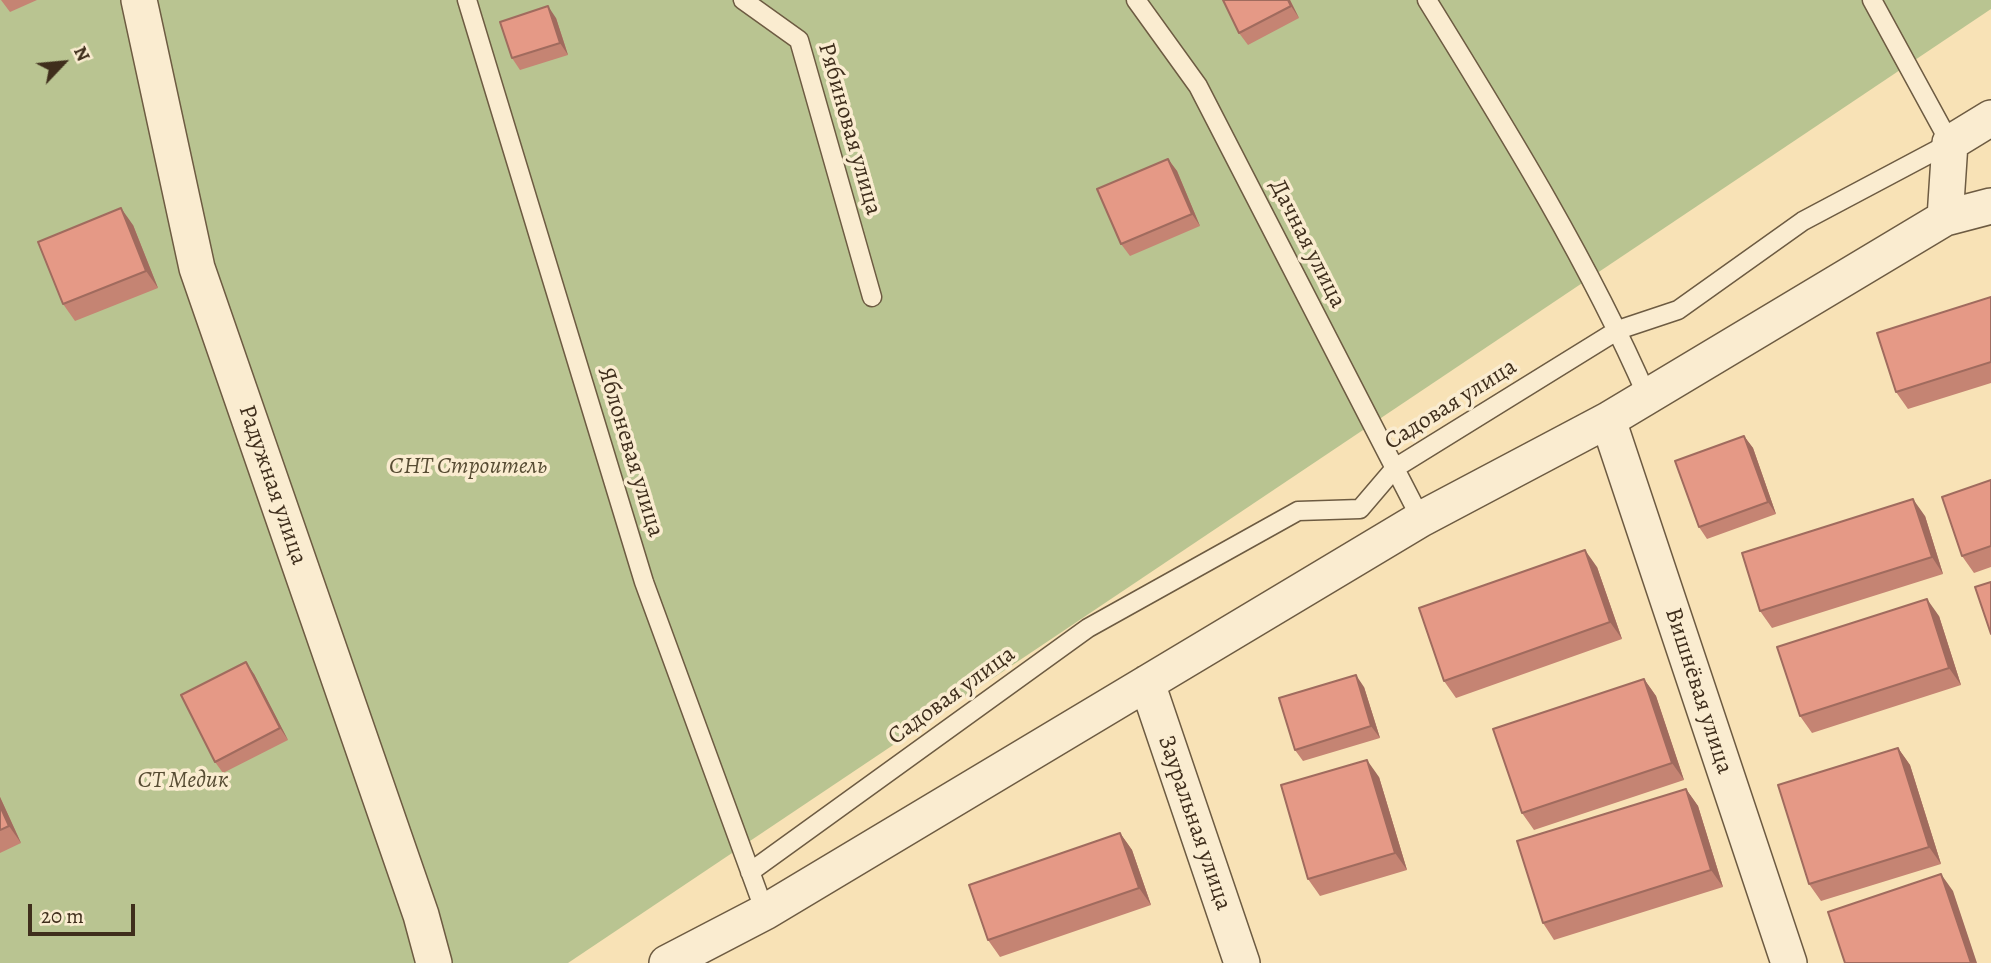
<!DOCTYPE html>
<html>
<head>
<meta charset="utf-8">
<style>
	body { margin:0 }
	#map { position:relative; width:1991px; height:963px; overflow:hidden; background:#f8e2b6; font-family:Alegreya,serif }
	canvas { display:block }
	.north { position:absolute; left:28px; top:28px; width:70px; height:70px; -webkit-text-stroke:5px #faecd0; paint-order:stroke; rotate:64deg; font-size:19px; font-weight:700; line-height:28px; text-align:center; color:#3f2e1c }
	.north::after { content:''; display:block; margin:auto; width:24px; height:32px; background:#3f2e1c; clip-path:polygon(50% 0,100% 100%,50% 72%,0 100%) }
	.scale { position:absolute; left:28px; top:904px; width:107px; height:32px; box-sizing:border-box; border:4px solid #3f2e1c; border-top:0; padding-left:9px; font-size:21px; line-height:24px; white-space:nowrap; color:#3f2e1c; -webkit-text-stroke:5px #faecd0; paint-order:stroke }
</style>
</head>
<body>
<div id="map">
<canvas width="1991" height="963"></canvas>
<div class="north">N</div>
<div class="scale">20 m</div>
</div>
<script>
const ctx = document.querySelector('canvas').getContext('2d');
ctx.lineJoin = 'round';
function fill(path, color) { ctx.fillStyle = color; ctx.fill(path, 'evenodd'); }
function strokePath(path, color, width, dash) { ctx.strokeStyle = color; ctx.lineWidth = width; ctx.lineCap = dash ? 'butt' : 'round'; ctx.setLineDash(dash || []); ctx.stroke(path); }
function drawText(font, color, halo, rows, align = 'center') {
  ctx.font = font + ' Alegreya,serif'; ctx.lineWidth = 7; ctx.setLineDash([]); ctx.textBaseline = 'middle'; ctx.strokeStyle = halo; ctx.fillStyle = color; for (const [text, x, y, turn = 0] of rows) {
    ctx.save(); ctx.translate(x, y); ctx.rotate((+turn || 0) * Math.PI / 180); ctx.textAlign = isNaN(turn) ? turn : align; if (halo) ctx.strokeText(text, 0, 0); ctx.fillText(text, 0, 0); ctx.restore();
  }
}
fill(new Path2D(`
	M0 0H1991V9L568 963H0Z`), '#b9c491');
const service = new Path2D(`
	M467 0 644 582 765 912
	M743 0 799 40 872 297
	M1136 0 1198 86 1421 519
	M1427 0C1506 128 1587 258 1647 396
	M750 872 1088 628 1298 511 1360 509 1395 468 1618 330 1678 310 1803 221 1950 143 1872 0`);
const minor = new Path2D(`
	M139 0 197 268 421 915 434 963
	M1945 218 1991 206
	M1608 420 1789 963
	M1147 683 1242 963
	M667 963 765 912 1421 519 1608 420 1945 218 1950 143 1991 118`);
strokePath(service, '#6d5b42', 21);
strokePath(minor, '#6d5b42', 38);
strokePath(service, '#faecd0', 18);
strokePath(minor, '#faecd0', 35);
fill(new Path2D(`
	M1 0H37L10 12Z
	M1223 0H1290L1299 18 1248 45 1239 33Z
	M556 18 568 55 520 70 512 58Z
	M1168 159 1177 171 1200 226 1130 256 1121 244Z
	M133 225 158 288 75 321 63 304Z
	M1991 297V383L1908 409 1896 392Z
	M1744 436 1753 448 1776 514 1707 539 1699 527Z
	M1991 480V567L1974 573 1962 556Z
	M1925 516 1943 574 1772 628 1760 611Z
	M1597 567 1622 639 1456 698 1444 681Z
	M1939 616 1961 685 1812 733 1800 716Z
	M254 674 288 740 223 773 215 762Z
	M1644 679 1656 696 1684 780 1534 830 1522 813Z
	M1364 687 1380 738 1303 761 1295 750Z
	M1898 748 1910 765 1941 864 1821 901 1809 884Z
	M1379 777 1407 870 1320 896 1308 879Z
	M1686 789 1698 806 1723 887 1554 940 1543 923Z
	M0 797 21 843 0 853Z
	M1120 833 1132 850 1151 905 1000 957 988 940Z`), '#c58473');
fill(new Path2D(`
	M1288 0H1290L1299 18 1291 6Z
	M548 6 556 18 568 55 560 43Z
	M1168 159 1177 171 1200 226 1192 214Z
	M121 208 133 225 158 288 146 271Z
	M1744 436 1753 448 1776 514 1768 502Z
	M1913 499 1925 516 1943 574 1932 557Z
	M1585 550 1597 567 1622 639 1610 622Z
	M1927 599 1939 616 1961 685 1949 668Z
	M246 662 254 674 288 740 280 728Z
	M1356 675 1364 687 1380 738 1371 726Z
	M1644 679 1656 696 1684 780 1672 763Z
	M1898 748 1910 765 1941 864 1929 847Z
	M1367 760 1379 777 1407 870 1395 853Z
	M1686 789 1698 806 1723 887 1711 870Z
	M0 797 21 843 9 826 0 806Z
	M1120 833 1132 850 1151 905 1139 888Z
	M1941 874 1953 891 1977 963H1971Z`), '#a06b5e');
const building = new Path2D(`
	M1223 0H1288L1291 6 1239 33Z
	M548 6 560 43 512 58 500 22Z
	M1168 159 1192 214 1121 244 1097 189Z
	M121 208 146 271 63 304 38 242Z
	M1991 297V362L1896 392 1877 333Z
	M1744 436 1768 502 1699 527 1675 461Z
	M1991 480V546L1962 556 1942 497Z
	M1913 499 1932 557 1760 611 1742 553Z
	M1585 550 1610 622 1444 681 1419 608Z
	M1991 582V634L1975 587Z
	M1927 599 1949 668 1800 716 1777 647Z
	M246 662 280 728 215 762 181 695Z
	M1356 675 1371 726 1295 750 1279 698Z
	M1644 679 1672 763 1522 813 1493 729Z
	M1898 748 1929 847 1809 884 1778 785Z
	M1367 760 1395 853 1308 879 1281 785Z
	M1686 789 1711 870 1543 923 1517 841Z
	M0 806 9 826 0 830Z
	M1120 833 1139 888 988 940 969 885Z
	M1941 874 1971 963H1845L1828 912Z`);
fill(building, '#e59986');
strokePath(building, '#a06b5e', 2);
drawText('24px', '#3f2e1c', '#faecd0', [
	["Рябиновая улица",849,129,74],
	["Дачная улица",1307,244,63],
	["Садовая улица",1451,405,-32],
	["Яблоневая улица",630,452,73],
	["Радужная улица",272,485,71],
	["Вишнёвая улица",1698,691,72],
	["Садовая улица",952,696,-36],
	["Зауральная улица",1194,823,71]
]);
drawText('italic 24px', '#574c33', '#faecd0', [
	["СНТ Строитель",468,467],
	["СТ Медик",183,781]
]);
</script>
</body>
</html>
